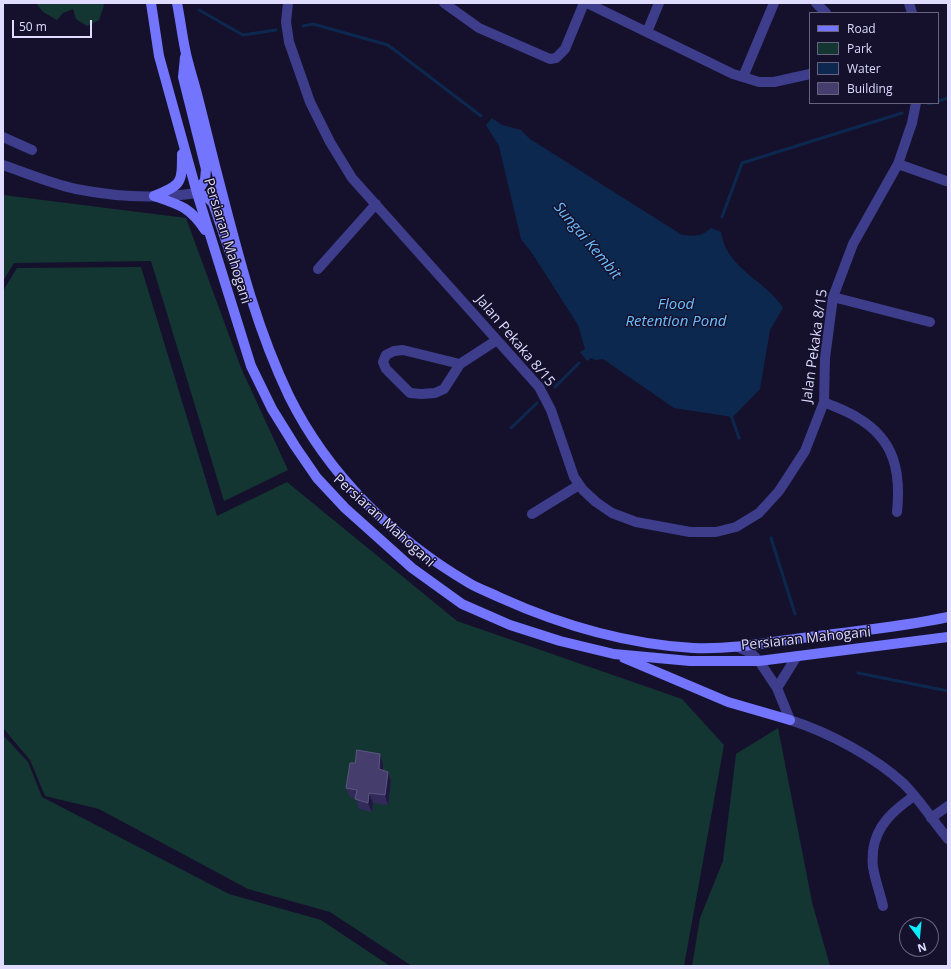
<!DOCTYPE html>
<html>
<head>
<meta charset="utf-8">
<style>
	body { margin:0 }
	#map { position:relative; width:951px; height:969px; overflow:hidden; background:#15112c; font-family:"Open Sans",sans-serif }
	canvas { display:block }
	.frame { position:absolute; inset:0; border:4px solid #dfdcff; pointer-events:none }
	.legend { position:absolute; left:809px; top:12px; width:130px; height:92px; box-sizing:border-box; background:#15112c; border:1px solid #666280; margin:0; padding:5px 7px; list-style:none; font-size:12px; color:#dfdcff }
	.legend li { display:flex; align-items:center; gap:8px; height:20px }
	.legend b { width:20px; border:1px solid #666280 }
	.north { position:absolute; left:899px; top:917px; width:40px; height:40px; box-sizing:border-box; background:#15112c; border:1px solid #666280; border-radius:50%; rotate:164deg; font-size:11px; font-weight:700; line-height:16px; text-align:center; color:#dfdcff }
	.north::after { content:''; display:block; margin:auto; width:14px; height:18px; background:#08f0ff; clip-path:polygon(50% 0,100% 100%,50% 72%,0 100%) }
	.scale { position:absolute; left:12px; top:20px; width:80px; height:18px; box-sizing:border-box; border:2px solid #dfdcff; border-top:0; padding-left:5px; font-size:12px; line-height:14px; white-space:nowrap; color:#dfdcff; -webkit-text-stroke:3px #15112c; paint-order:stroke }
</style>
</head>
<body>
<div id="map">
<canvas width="951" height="969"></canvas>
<div class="frame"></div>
<ul class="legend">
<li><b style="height:5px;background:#7375ff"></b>Road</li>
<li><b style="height:11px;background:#143633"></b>Park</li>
<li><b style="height:11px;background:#0d284f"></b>Water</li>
<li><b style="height:11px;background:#453d6b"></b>Building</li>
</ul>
<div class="north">N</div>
<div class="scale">50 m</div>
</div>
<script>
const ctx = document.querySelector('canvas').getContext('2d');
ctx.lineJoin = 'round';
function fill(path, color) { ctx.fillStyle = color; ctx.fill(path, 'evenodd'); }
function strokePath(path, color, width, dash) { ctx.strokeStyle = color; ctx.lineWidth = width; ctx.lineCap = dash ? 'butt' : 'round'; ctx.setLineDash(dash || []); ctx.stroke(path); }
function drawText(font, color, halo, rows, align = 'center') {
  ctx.font = font + ' "Open Sans",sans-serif'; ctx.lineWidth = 3; ctx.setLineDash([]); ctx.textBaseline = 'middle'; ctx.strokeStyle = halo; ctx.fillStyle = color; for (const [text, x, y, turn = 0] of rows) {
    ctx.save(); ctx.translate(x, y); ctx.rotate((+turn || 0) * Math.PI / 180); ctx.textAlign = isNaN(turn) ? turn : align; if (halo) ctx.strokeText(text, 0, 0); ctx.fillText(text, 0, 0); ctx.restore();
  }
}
fill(new Path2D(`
	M36 3H102L104 5 99 20 87 26 76 19 73 9 63 13 57 20 43 12Z
	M3 195 186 218 241 368 288 470 224 501 151 261 14 263 3 281Z
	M141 267 217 516 287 482 457 621 682 699 724 745 684 966H412L330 912 248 889 99 809 45 796 30 760 3 728V291L17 268Z
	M778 728 812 902 830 966H692L700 918 723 861 736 754Z
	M3 735 28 762 42 797 229 894 321 920 390 966H3Z`), '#143633');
fill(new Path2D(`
	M492 118 502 125 521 130 530 139 682 235C694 236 702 237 711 228L721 232C722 238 724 245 727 250 740 274 769 285 783 308L770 330 760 389 733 417 674 408 603 359 595 360 591 358 587 361 580 352 585 349 578 325 532 253 521 239 499 146 486 125Z`), '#0d284f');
strokePath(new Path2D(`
	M199 10 243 35 276 30
	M303 26 313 24 388 45 481 116
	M938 101 948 98
	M928 104 933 103
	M722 217 742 163 902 113
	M555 387 579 363
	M731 415 739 438
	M511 428 537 403
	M771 538 795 614
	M858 673 948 691`), '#0d284f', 3);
strokePath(new Path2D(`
	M288 3 286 22 289 42 310 102 330 142 352 178 539 387 551 410 574 477 583 490 596 502 612 513 636 522 690 532H716L736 527 759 513 779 491 805 451 824 402 825 358 833 297 853 244 898 164 912 123 916 103
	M444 3 479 28 550 59 556 58 565 49 584 3
	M587 3 733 74 759 82H774L810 74
	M816 3 826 13
	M909 3 912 13
	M647 32 659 3
	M743 77 774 3
	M3 137 32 150
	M898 164 946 181
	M318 269 376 204
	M833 297 930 322
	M460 364 403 350 394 351 386 355 383 362 386 369 410 393 421 394 435 393 444 389 460 364 497 340
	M824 402C835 407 847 411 858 418 895 440 901 472 897 512
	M532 514 579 485
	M738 647 751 653 759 661 777 688 790 720C828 732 875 757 904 784 920 800 933 821 948 839
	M777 688 797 656
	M931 818 948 806
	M883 906C880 893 875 880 873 867 872 862 873 856 873 851 876 825 894 810 914 796`), '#3d3d8b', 10);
strokePath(new Path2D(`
	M3 165C26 173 52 184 76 189 116 197 156 199 197 193`), '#3d3d8b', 10);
strokePath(new Path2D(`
	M151 3 159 56 182 139 197 193 251 366 272 409 295 446 317 478 345 508 412 568 462 604 510 625 560 641 614 654 690 661H759L948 637
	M177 3C180 18 182 34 185 49 188 64 193 79 197 94 205 125 212 155 220 185 239 258 256 327 289 396 328 475 394 539 469 583 479 589 491 593 501 598 561 625 627 644 693 648 731 650 771 642 809 637 855 631 902 627 948 617
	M185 57 183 77 206 169 205 180 197 193
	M197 193C204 195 208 197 213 203L232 258 238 269
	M154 196C180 205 190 207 205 230
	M154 196C182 185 182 183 182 154
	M624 658 728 702 790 720`), '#7375ff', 10);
fill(new Path2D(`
	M383 764V770L388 772 391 781 388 805 373 803 372 812 359 809 356 799 350 797 346 788Z`), '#322a59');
fill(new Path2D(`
	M380 754 383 764V779L379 769Z
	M388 772 391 781 388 805 385 795Z
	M369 793 373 803 372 812 368 803Z`), '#1f1840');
const building = new Path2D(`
	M357 750 380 754 379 769 388 772 385 795 369 793 368 803 355 799 357 790 346 788 350 763H355Z`);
fill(building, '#453d6b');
strokePath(building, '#5d5682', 1);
drawText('14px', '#dfdcff', '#15112c', [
	["Persiaran Mahogani",227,241,73],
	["Jalan Pekaka 8/15",515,341,50],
	["Jalan Pekaka 8/15",815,346,-82],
	["Persiaran Mahogani",384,521,42],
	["Persiaran Mahogani",806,639,-6]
]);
drawText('italic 15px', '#6ac0ff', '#15112c', [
	["Sungai Kembit",587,241,50],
	["Flood",676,305],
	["Retention Pond",676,322]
]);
</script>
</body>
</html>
